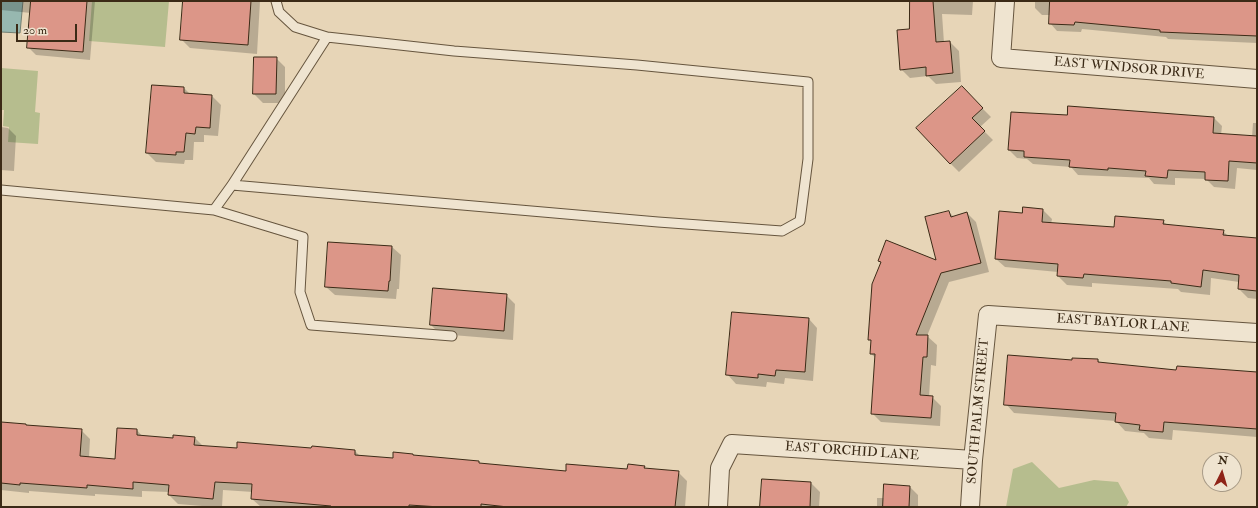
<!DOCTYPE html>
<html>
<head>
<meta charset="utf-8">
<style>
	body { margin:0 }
	#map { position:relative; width:1258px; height:508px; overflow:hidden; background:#e7d5b7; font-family:"IM FELL Double Pica",serif }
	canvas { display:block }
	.frame { position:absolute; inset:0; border:2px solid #3b2a16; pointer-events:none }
	.north { position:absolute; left:1202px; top:452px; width:40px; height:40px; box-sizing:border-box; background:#efe4d0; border:1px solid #a79a86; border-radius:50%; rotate:5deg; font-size:11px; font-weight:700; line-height:16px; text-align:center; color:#3b2a16 }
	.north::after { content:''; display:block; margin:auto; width:14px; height:18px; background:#8f2418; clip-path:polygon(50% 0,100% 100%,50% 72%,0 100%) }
	.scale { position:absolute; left:16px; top:24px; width:61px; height:18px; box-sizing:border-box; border:2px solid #3b2a16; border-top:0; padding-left:5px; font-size:12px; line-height:14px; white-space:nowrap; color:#3b2a16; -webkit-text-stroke:3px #efe4d0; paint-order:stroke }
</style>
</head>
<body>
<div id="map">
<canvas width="1258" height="508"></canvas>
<div class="frame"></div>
<div class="north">N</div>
<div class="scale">20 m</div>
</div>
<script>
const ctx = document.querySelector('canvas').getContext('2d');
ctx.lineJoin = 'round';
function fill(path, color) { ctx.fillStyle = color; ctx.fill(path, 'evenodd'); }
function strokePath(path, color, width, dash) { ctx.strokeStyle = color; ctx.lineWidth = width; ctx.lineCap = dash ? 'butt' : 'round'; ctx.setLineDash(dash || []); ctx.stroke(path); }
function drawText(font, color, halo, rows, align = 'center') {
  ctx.font = font + ' "IM FELL Double Pica",serif'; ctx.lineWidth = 3; ctx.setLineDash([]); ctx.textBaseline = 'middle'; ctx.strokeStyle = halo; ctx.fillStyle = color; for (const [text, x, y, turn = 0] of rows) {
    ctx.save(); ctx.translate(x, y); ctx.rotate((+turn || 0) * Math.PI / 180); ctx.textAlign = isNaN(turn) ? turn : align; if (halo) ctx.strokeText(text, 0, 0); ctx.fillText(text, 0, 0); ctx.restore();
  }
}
fill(new Path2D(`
	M92 1H169L165 47 89 41Z
	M1 68 38 71 35 112 40 113 38 144 8 142 9 127 3 126 4 110H1Z
	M1032 462 1059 488 1094 480 1118 482 1129 502 1126 507H1006L1013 469Z`), '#b6bd8e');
const water = new Path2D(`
	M1 1H23L20 33 1 32Z`);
fill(water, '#97b8b0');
strokePath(water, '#727f72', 1);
fill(new Path2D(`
	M1 1H95L90 60 36 55 28 47 31 13 1 10Z
	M184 1H260L257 54 190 48 181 39Z
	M911 1H973L972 15 942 14 944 43 950 42 959 51 961 82 936 84 928 76 910 78 901 69 910 30Z
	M1035 1H1257V43L1168 39 1166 37 1082 29 1081 32 1057 31 1050 23V15H1042L1035 8Z
	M276 58 285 67V103H263L254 94Z
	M153 86 184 88 190 94 212 96 221 105 218 136 204 135V142H194L193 160H185L184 164 156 162 147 153Z
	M970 96 991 117 980 127 993 140 959 172 950 163Z
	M1068 116 1214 118 1222 126 1221 135 1252 137 1253 123H1257V170L1237 168 1235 189 1214 187 1206 179 1175 178V185L1154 184 1149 178 1078 175 1071 167 1033 164 1027 159 1017 158 1009 150Z
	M1 127 8 128 16 136 14 171 1 170Z
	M1043 210 1052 219 1051 224 1115 228 1163 221 1167 225 1223 231 1228 236 1257 239V299L1248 298 1239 289V282L1211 278 1210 295 1181 292 1178 289 1092 283V287L1067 285 1058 276V272L1005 267 996 259 1023 214Z
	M949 212 954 217 967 213 976 222 989 272 949 282 927 336 937 345 936 366 931 365 929 397H932L941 406 940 426 881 422 872 413 876 358 871 354 872 342 869 339 881 263 879 261 938 262Z
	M392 247 401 255 399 289H397L396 299 335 295 326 287Z
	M506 295 515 304 513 340 440 334 431 325Z
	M809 319 817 328 813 381 785 378 784 384 767 382 766 387 736 384 728 375Z
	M1098 360 1100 363 1177 371 1257 373V437L1173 430 1172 440 1149 438 1144 433 1125 431 1116 421 1014 413 1006 404 1073 361Z
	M1 423 81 430 90 439 89 457 116 460 137 430 143 437 174 439 195 438 203 446 238 449 355 451 361 457 394 459 414 457 478 462 481 464 567 472 628 470 644 467 646 469 678 472 687 481 685 507H261L252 499 253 492 223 490 222 507H214L178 504 169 495V492L142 491V497L95 494V496L29 491V493L1 490Z
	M763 480 811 483 820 492 819 507H761Z
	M909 486 918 495V507H877V498H884Z`), '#0003');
const building = new Path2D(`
	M31 1H87L83 52 27 48Z
	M183 1H251L248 45 180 40Z
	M910 1H933L936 42 950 41 953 73 926 76V67L900 70 897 30 909 29Z
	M1050 1H1257V36L1160 32V30L1075 22 1074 25 1049 24Z
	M254 57H277L276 94H253Z
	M152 85 184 87V93L212 95 210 128 196 127 195 134 186 133 184 152H176V155L146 153Z
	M962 86 983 108 972 118 985 131 950 164 916 128Z
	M1068 106 1214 117 1213 133 1257 136V163L1229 161 1228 181 1205 180V172L1168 170 1167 178 1145 176 1146 171 1108 168V170L1069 167 1070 160 1024 157V151L1008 150 1011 112 1067 115Z
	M1023 207 1043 209 1042 222 1114 227 1115 216 1164 220 1163 224 1224 230 1223 235 1257 238V291L1238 289 1239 275 1203 270 1201 287 1171 283V281L1084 274 1083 278 1057 276 1058 264 995 259 999 211 1022 213Z
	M949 211 951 217 967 212 981 263 941 273 916 335H928L927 357H923L920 395 933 396 931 418 871 414 875 354H870L871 340H868L872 284 881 262 878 261 886 240 936 260 925 217Z
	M328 242 392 246 390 281H389L388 291 325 287Z
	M433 288 507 294 504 331 430 325Z
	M732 312 809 318 805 372 776 370 775 376 758 374V378L726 375Z
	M1008 355 1072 360V358L1098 359V362L1176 370 1177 366 1257 372V429L1164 422 1163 432 1139 430 1140 425 1115 422 1116 413 1004 405Z
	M1 422 26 424V425L82 429 80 456 115 459 117 428 137 429V435L173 438V435L195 437 194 445 237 448V442L311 448 312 446 355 450V455L393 458V452L413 454V455L479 461V463L566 471V464L627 469 628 464 645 466 644 468 679 471 675 507H508L481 504V507H440L409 505V507H331V506L251 499 252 484 215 482 213 499 168 495 169 485 133 482V489L87 485V488L20 483V485L1 483Z
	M762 479 811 482 810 507H760Z
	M884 484 910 486 909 507H883Z`);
fill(building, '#dc9688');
strokePath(building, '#3b2a16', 1);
const service = new Path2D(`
	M232 185 658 222 782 231 800 221 808 159V82L637 65 454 51 327 37 295 27 279 12 276 1
	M1 190 214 210 303 237 300 292 311 325 452 336
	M214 210 232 185 327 37`);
const minor = new Path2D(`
	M1005 1 1001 58 1257 79
	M718 507 720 468 732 444 973 460
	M970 507 973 460 988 315 1257 333`);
strokePath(service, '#66553e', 11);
strokePath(minor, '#66553e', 20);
strokePath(service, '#efe4d0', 9);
strokePath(minor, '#efe4d0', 18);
drawText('13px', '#3b2a16', '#efe4d0', [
	["EAST WINDSOR DRIVE",1129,69,5],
	["EAST BAYLOR LANE",1123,324,4],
	["SOUTH PALM STREET",979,411,-85],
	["EAST ORCHID LANE",852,452,4]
]);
</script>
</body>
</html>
